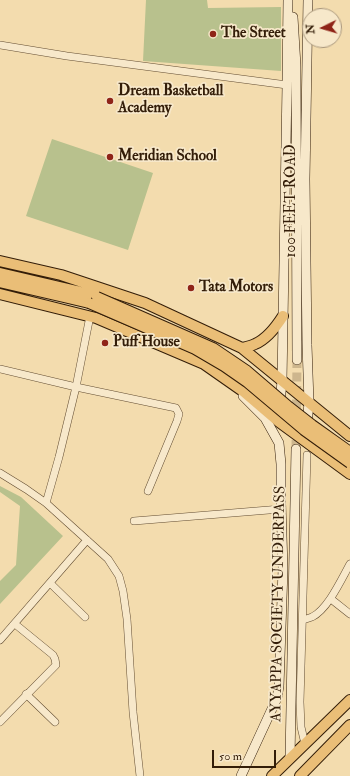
<!DOCTYPE html>
<html>
<head>
<meta charset="utf-8">
<style>
	body { margin:0 }
	#map { position:relative; width:350px; height:776px; overflow:hidden; background:#f3dcae; font-family:"IM FELL Double Pica",serif }
	canvas { display:block }
	.north { position:absolute; left:302px; top:8px; width:40px; height:40px; box-sizing:border-box; background:#f7e8ca; border:1px solid #a9977c; border-radius:50%; rotate:265deg; font-size:11px; font-weight:700; line-height:16px; text-align:center; color:#331d08 }
	.north::after { content:''; display:block; margin:auto; width:14px; height:18px; background:#8f2418; clip-path:polygon(50% 0,100% 100%,50% 72%,0 100%) }
	.scale { position:absolute; left:212px; top:750px; width:64px; height:18px; box-sizing:border-box; border:2px solid #331d08; border-top:0; padding-left:5px; font-size:12px; line-height:14px; white-space:nowrap; color:#331d08; -webkit-text-stroke:3px #f7e8ca; paint-order:stroke }
</style>
</head>
<body>
<div id="map">
<canvas width="350" height="776"></canvas>
<div class="north">N</div>
<div class="scale">50 m</div>
</div>
<script>
const ctx = document.querySelector('canvas').getContext('2d');
ctx.lineJoin = 'round';
function fill(path, color) { ctx.fillStyle = color; ctx.fill(path, 'evenodd'); }
function strokePath(path, color, width, dash) { ctx.strokeStyle = color; ctx.lineWidth = width; ctx.lineCap = dash ? 'butt' : 'round'; ctx.setLineDash(dash || []); ctx.stroke(path); }
function drawText(font, color, halo, rows, align = 'center') {
  ctx.font = font + ' "IM FELL Double Pica",serif'; ctx.lineWidth = 3.5; ctx.setLineDash([]); ctx.textBaseline = 'middle'; ctx.strokeStyle = halo; ctx.fillStyle = color; for (const [text, x, y, turn = 0] of rows) {
    ctx.save(); ctx.translate(x, y); ctx.rotate((+turn || 0) * Math.PI / 180); ctx.textAlign = isNaN(turn) ? turn : align; if (halo) ctx.strokeText(text, 0, 0); ctx.fillText(text, 0, 0); ctx.restore();
  }
}
fill(new Path2D(`
	M146 0H207L208 8 281 7V71L143 61Z
	M52 139 153 173 128 250 26 216Z
	M0 486 21 497 63 536 0 604V581L16 565 20 506 0 492Z`), '#b8c18d');
strokePath(new Path2D(`
	M296 449 297 360`), '#cdb68d', 9, [9, 4.5]);
const minor = new Path2D(`
	M0 45 67 56 287 85
	M0 369 76 387 176 408 179 414 177 421 148 491
	M0 473 26 489 46 503 108 559 119 576 123 591 127 619 133 712 140 776
	M46 503 59 457 76 387 90 316
	M134 521 281 509
	M50 583 85 617
	M331 599 350 614
	M303 620C306 619 309 618 312 617 328 609 341 580 350 564
	M0 640 87 540
	M26 694 55 722
	M0 722 56 665 55 659 53 655 15 624
	M305 744 301 727 300 702 307 455`);
const secondary = new Path2D(`
	M293 17 296 66 297 360
	M280 404 282 381 287 85 288 0
	M307 426 309 402 307 345 305 179 308 0
	M290 758 296 449
	M241 776 277 698 279 686 283 569 281 504V464L279 443 265 418 243 396`);
const primary = new Path2D(`
	M0 261 61 275 145 303 242 348 350 436
	M0 273 77 291 97 297
	M0 282 68 298 89 303
	M0 294 96 318 204 364 244 392 279 422 350 474
	M242 348C246 347 251 346 255 344 267 339 276 327 283 316
	M272 776 350 700
	M300 776 350 725`);
strokePath(minor, '#634d32', 8);
strokePath(secondary, '#331d08', 10);
strokePath(primary, '#331d08', 12);
strokePath(minor, '#f7e8ca', 7);
strokePath(secondary, '#f7e8ca', 9);
strokePath(primary, '#eabe77', 10);
const primaryBridge = new Path2D(`
	M97 297 213 348 247 371 289 407 312 425 350 452
	M89 303 195 349 224 366 247 382 304 430 350 463`);
strokePath(primaryBridge, '#331d08', 12, []);
strokePath(primaryBridge, '#eabe77', 10);
for (const [x, y, r, color] of [
	[213,34,4,"#8f2418"],
	[110,101,4,"#8f2418"],
	[110,157,4,"#8f2418"],
	[191,288,4,"#8f2418"],
	[105,343,4,"#8f2418"]
]) { const dot = new Path2D(); dot.arc(x, y, r, 0, 2 * Math.PI); ctx.fillStyle = color; ctx.fill(dot); strokePath(dot, '#f7e8ca', 1.5); }
drawText('bold 15px', '#331d08', '#f7e8ca', [
	["The Street",221,34],
	["Dream Basketball",118,92],
	["Academy",118,109],
	["Meridian School",118,157],
	["Tata Motors",199,288],
	["Puff House",113,343]
], 'left');
drawText('15px', '#331d08', '#f7e8ca', [
	["100 FEET ROAD",292,201,-90],
	["AYYAPPA SOCIETY UNDERPASS",279,604,-89]
]);
</script>
</body>
</html>
